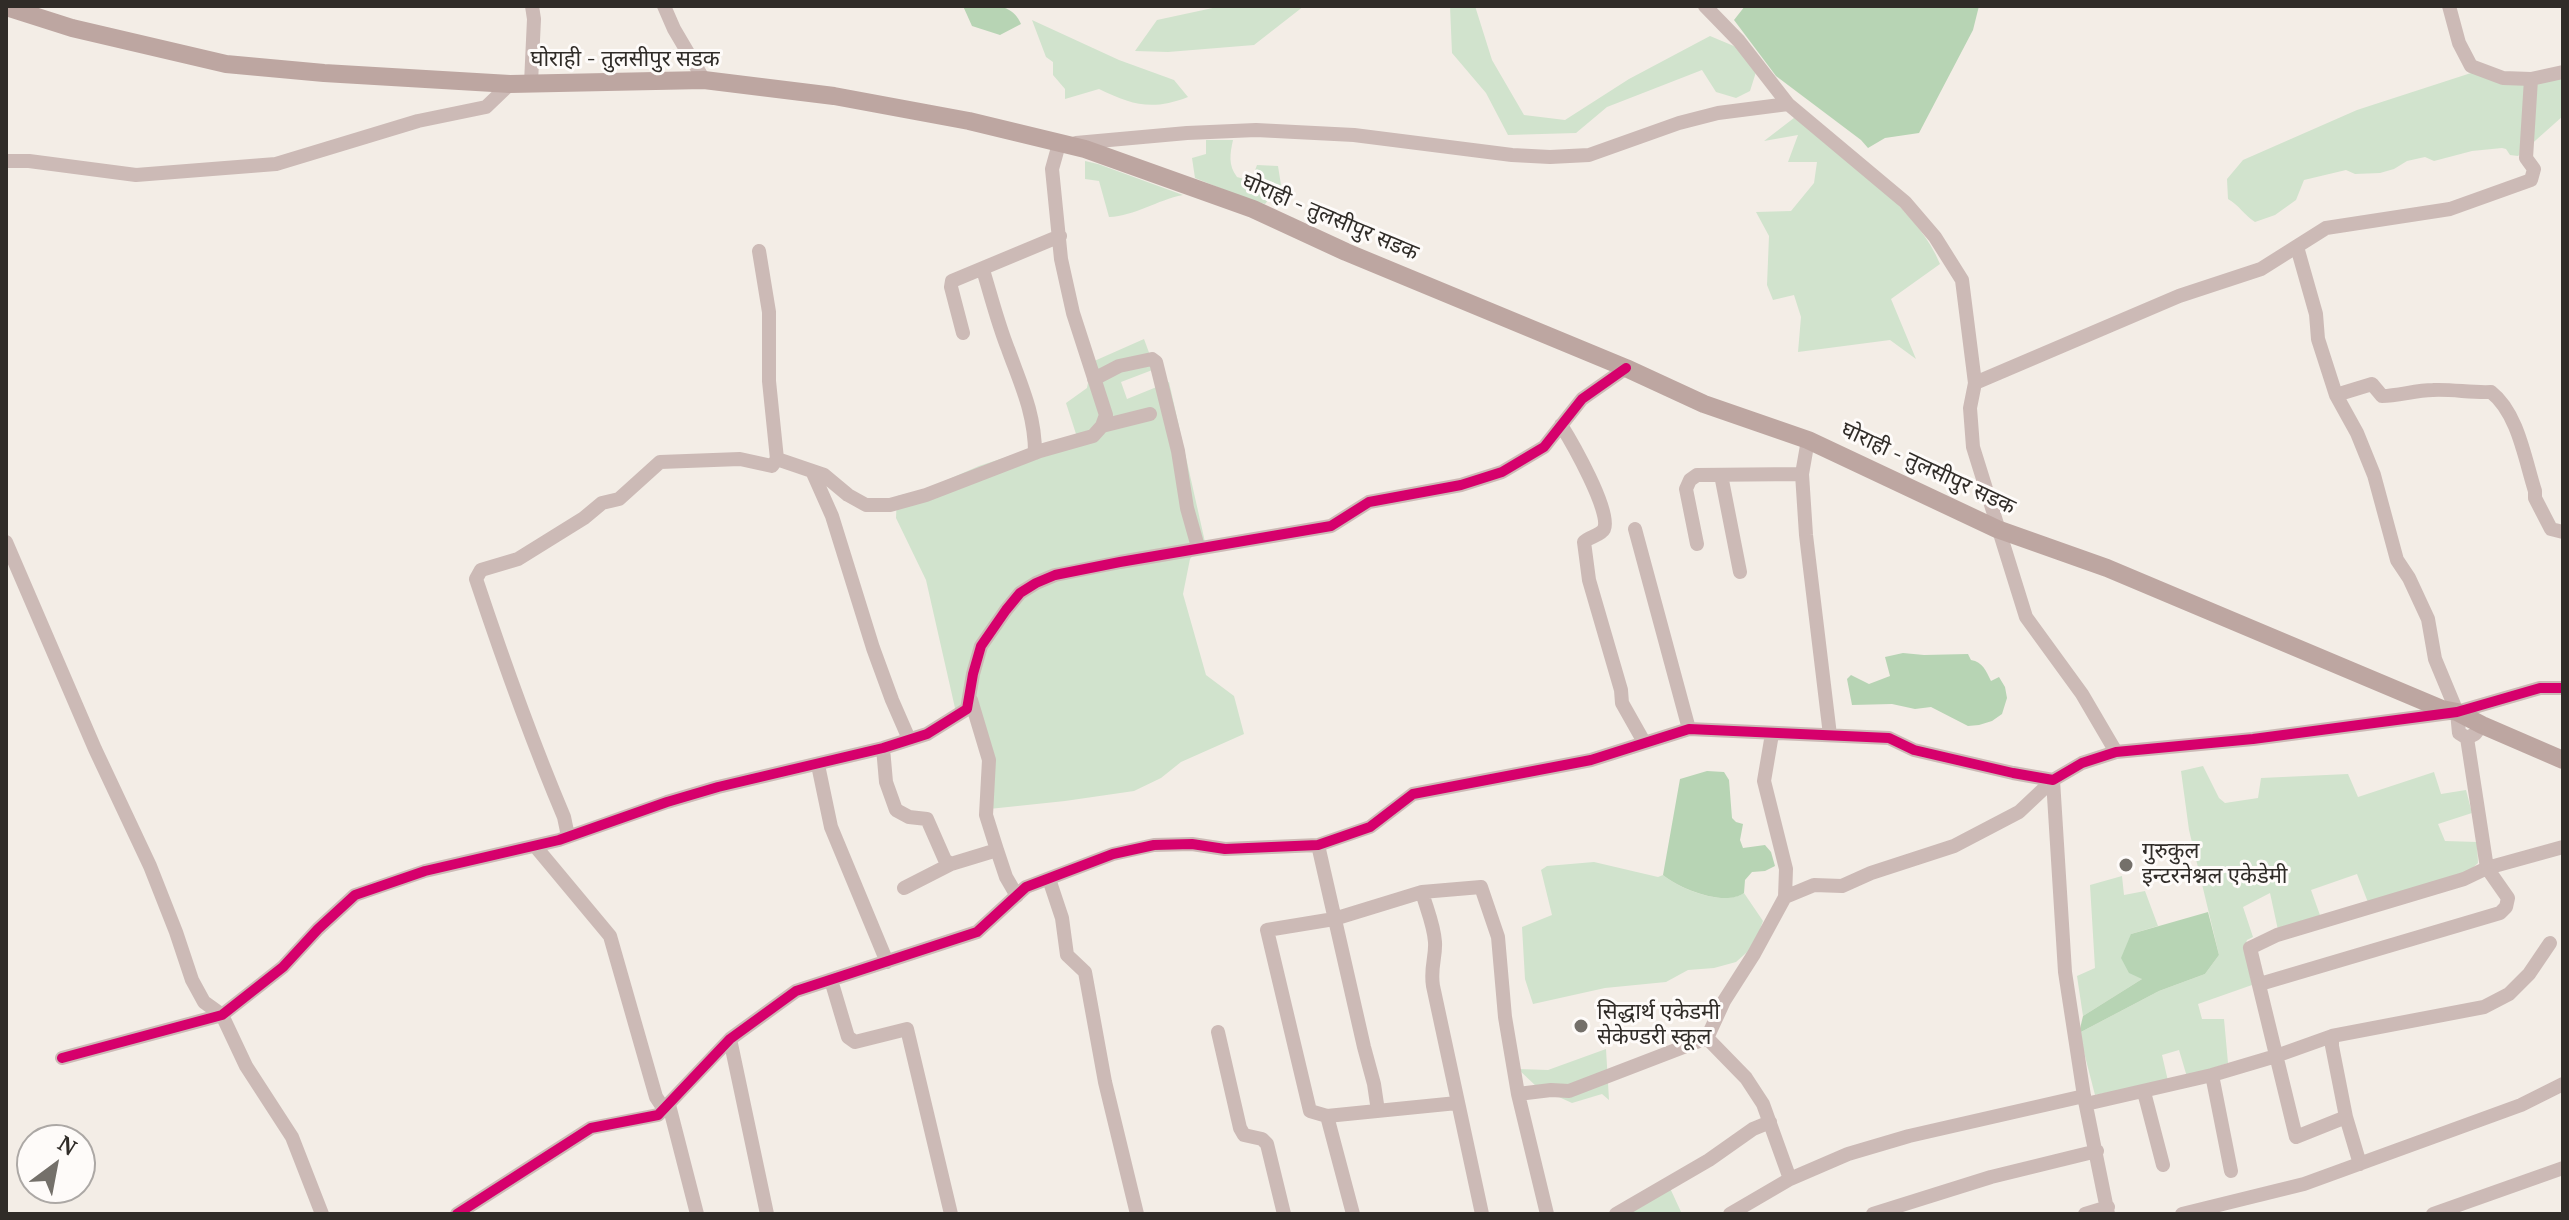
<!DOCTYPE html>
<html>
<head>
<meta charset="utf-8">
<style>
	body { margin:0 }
	#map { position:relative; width:2569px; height:1220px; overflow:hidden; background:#f3ede6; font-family:"PT Serif",serif }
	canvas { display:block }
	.frame { position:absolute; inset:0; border:8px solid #302c28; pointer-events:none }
	.north { position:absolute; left:16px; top:1124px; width:80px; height:80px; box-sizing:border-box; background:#fefbf9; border:2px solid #aca8a5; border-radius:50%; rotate:32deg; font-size:22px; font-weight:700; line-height:32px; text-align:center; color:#302c28 }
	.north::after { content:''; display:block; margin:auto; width:28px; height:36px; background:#74706a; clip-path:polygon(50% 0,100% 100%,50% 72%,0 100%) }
</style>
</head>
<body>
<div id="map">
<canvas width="2569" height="1220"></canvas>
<div class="frame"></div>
<div class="north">N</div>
</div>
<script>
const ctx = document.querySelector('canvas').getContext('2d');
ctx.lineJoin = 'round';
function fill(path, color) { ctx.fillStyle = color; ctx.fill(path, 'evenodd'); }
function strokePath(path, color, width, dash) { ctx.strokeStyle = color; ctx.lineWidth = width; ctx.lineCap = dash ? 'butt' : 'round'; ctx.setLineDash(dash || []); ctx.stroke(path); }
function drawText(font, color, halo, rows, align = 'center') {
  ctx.font = font + ' "PT Serif","Noto Sans Devanagari",serif'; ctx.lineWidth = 6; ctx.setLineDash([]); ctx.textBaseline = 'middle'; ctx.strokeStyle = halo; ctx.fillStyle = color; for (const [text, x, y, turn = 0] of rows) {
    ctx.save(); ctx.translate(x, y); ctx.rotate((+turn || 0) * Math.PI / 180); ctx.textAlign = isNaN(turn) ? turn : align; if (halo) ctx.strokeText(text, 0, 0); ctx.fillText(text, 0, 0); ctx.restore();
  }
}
fill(new Path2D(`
	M1222 6H1304L1254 45 1168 52 1135 51 1157 20Z
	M1450 6H1475L1492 60 1524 115 1565 120 1629 79 1710 36 1741 49 1756 72 1750 91 1736 98 1716 92 1702 70 1607 107 1576 133 1508 135 1486 93 1452 53Z
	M1032 20 1119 60 1174 80 1188 97C1152 111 1132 105 1099 89L1065 99V89L1053 75V62L1046 57Z
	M2471 73 2563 77V116L2518 156 2510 155 2506 149 2502 148 2472 151 2434 161 2425 157 2407 161 2394 169 2380 173 2355 174 2346 170 2304 180 2296 200 2275 215 2255 222C2244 215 2239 205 2228 199L2227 179 2243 160 2357 110Z
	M1803 111C1833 139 1864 167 1892 198 1911 219 1929 237 1940 264L1891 299 1916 359 1890 340 1798 352 1801 317 1794 295 1773 300 1767 285 1769 236 1756 212 1791 211 1814 183 1817 162H1788L1798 135 1764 141Z
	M1206 140H1233C1230 154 1228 165 1237 177L1251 181 1257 165 1278 166 1281 185 1265 204 1247 199 1195 178 1192 158 1206 154Z
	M1085 161 1098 164 1183 195C1157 200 1135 216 1109 217L1099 181 1085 179Z
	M1144 339 1155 369 1121 382 1127 399 1169 382 1205 542 1190 559 1183 594 1206 675 1234 696 1244 734 1181 762 1161 778 1134 791 1065 801 989 809 981 713 955 708 926 580 896 518 897 496 926 489 979 466 1076 434 1066 403 1087 388 1092 362Z
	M2203 766 2219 798 2225 803 2258 798 2261 778 2348 774 2358 797 2434 772 2441 794 2466 790 2472 813 2438 824 2445 841 2477 842 2478 863 2463 877 2369 905 2357 874 2311 890 2321 918 2278 930 2270 893 2243 907 2253 937 2247 940 2245 947 2252 985 2198 1004 2202 1019H2224L2228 1063 2187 1077 2179 1050 2162 1055 2168 1081 2095 1095 2079 1033 2159 991 2205 974 2219 955 2189 830 2181 771Z
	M1594 862 1658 877 1663 875C1680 889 1724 907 1744 893L1763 921 1754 946 1736 962 1714 968 1688 970 1666 982 1605 988 1533 1004 1525 979 1522 927 1552 915 1541 870 1547 866Z
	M2122 876 2124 895 2145 891 2158 926 2131 934 2142 979 2083 1016 2077 976 2095 968 2090 885Z
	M1606 1049 1609 1100 1602 1094 1572 1103 1537 1087 1518 1069 1548 1070Z
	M1669 1186 1682 1214H1621Z`), '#d1e3cd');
fill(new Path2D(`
	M963 6C985 6 1011 0 1021 24L1000 35 972 26Z
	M1745 6H1979L1973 30 1919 133 1885 138 1868 148 1861 140 1776 76 1734 20Z
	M1903 653 1924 655 1968 654 1971 660C1983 662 1986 671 1991 681L1999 677 2005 687 2007 698 2002 714 1992 721 1979 725 1968 726 1931 707 1915 709 1892 704 1852 705 1847 679 1851 675 1869 684 1890 676 1885 657Z
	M1707 771 1724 772 1729 780 1732 818 1736 822 1743 824 1740 840 1743 848 1765 845 1771 852 1775 866 1765 871 1752 872 1745 880 1744 893C1725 907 1680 889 1663 875L1680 779Z
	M2208 912 2219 955 2205 974 2159 991 2079 1033 2083 1016 2142 979 2129 973 2121 958 2131 934Z`), '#b7d4b4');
strokePath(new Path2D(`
	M664 6 674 29 704 80
	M1705 6 1739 41 1788 104
	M2449 6 2459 43 2471 66 2503 78 2531 79 2563 72
	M531 83 534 19 532 6
	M1076 143 1187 133 1256 130 1354 135 1512 155 1550 157 1589 155 1679 123 1718 113 1788 104 1905 202 1935 237 1962 280 1975 383 1970 408 1973 447 2026 617 2082 694 2116 752
	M6 161H29L136 175 276 164 418 121 486 107 510 84
	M2297 247 2316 314 2318 339 2336 395 2357 433 2374 475 2397 560 2409 578 2428 619 2435 659 2457 712 2459 733 2467 738 2475 734 2482 725
	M759 251 769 312V381L777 459 824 475 848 495 866 505H890L926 495 1040 451 1093 436 1102 426 1106 415 1073 313 1061 259 1052 169 1059 144
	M983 270C991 296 998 324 1008 349 1021 385 1035 414 1035 453
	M963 333 951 287 952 281 1060 236
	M1094 379 1119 366 1152 359 1156 362 1178 451 1187 508 1198 547
	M1975 383 2179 296 2261 269 2326 228 2450 209 2531 180 2534 169 2526 158 2531 79
	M2336 395 2372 384 2382 396C2399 396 2415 390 2433 390 2453 389 2471 393 2491 392 2518 413 2525 460 2535 491V498L2551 529 2563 532
	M1561 425C1571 441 1612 512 1604 529 1601 535 1589 537 1584 542L1589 580 1621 690 1622 703 1644 742
	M1102 426 1150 414
	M1808 440 1802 474 1806 535 1830 735
	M812 471 832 516 873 648 892 700 909 739
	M1721 475 1740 572
	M1635 529 1689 729
	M6 542 95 749 150 866 176 932 192 980 204 1002 222 1015 246 1066 292 1137 322 1214
	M1697 544 1686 489 1690 480 1697 475 1802 474
	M971 700 989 760 986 815 997 850
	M1772 734 1764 781 1786 869 1785 897 1754 954 1724 1001 1707 1038 1746 1078 1763 1104 1790 1179
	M883 748 886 782 896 810 909 817 927 819 945 860 951 864 997 850 1006 877 1017 896
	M818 765 831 827 887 962
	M2053 780 2065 972 2084 1096 2108 1214
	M568 836 564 817C531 739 503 660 476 579L481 570 518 559 584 518 602 503 619 499 660 462 740 459 772 466 777 459
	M1318 845 1364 1047 1374 1084 1378 1111
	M535 846 610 936 656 1097 664 1109
	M1049 879 1062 918 1067 955 1085 972 1105 1082 1137 1214
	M904 888 951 864
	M1422 892C1426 907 1434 925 1435 942 1436 958 1430 967 1433 986L1482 1214
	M1785 897 1814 885 1842 886 1871 873 1954 846 2019 812 2053 780
	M831 980 848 1037 855 1042 907 1029 951 1214
	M2260 984 2500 913 2506 907 2508 898 2487 868 2563 847
	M1218 1032 1240 1128 1244 1135 1262 1139 1267 1144 1284 1214
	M2332 1036V1046L2346 1117 2360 1164
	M730 1039 767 1214
	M62 1058 222 1015 283 967 318 929 355 895 425 871 559 840 667 802 718 787 883 748 927 734 967 709 973 674 981 646 1006 610 1020 593 1036 583 1055 575 1120 562 1331 526 1369 502 1461 485 1502 472 1544 447 1582 399 1626 368
	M2212 1075 2231 1171
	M2144 1092 2163 1165
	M1518 1094 1551 1090 1569 1091 1707 1038
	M2086 1104 2212 1075 2276 1056 2332 1036 2484 1007 2509 994 2529 974 2550 943
	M669 1105 697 1214
	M1327 1116 1457 1103
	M2346 1117 2296 1137 2250 948 2277 935 2464 879 2487 868 2467 738
	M457 1214 591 1128 658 1115 730 1039 796 991 977 932 1026 887 1113 854 1154 845 1192 844 1225 849 1318 845 1370 827 1413 794 1591 760 1689 729 1889 738 1914 750 2013 773 2053 780 2082 763 2116 752 2253 739 2457 712 2540 688H2563
	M1353 1214 1327 1116 1310 1111 1267 930 1334 919 1422 892 1481 887 1498 937 1505 1017 1518 1094 1547 1214
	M1616 1214 1709 1160 1753 1129 1770 1122
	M1730 1214 1790 1179 1848 1154 1909 1136 2084 1096
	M1873 1214 1991 1177 2097 1151
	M2085 1214 2108 1207
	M2182 1214 2304 1184 2521 1105 2563 1084
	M2433 1214 2563 1168`), '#ccbab6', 14);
strokePath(new Path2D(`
	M6 7 72 28 226 64 324 73 510 84 704 80 834 96 969 121 1085 149 1253 209 1346 252 1626 368 1704 404 1808 440 1997 529 2107 568 2442 709 2457 712 2482 725 2563 760`), '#bda6a1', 18);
strokePath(new Path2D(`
	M62 1058 222 1015 283 967 318 929 355 895 425 871 559 840 667 802 718 787 883 748 927 734 967 709 973 674 981 646 1006 610 1020 593 1036 583 1055 575 1120 562 1331 526 1369 502 1461 485 1502 472 1544 447 1582 399 1626 368
	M457 1214 591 1128 658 1115 730 1039 796 991 977 932 1026 887 1113 854 1154 845 1192 844 1225 849 1318 845 1370 827 1413 794 1591 760 1689 729 1889 738 1914 750 2013 773 2053 780 2082 763 2116 752 2253 739 2457 712 2540 688H2563`), '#d6006c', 10);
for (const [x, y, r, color] of [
	[2126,865,8,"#74706a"],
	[1581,1026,8,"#74706a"]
]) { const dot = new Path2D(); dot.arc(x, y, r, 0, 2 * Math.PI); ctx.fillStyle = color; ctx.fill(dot); strokePath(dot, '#fefbf9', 3); }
drawText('22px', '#302c28', '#fefbf9', [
	["घोराही - तुलसीपुर सडक",625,60],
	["घोराही - तुलसीपुर सडक",1330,218,23],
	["घोराही - तुलसीपुर सडक",1928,469,25]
]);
drawText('22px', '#302c28', '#fefbf9', [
	["गुरुकुल",2142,852],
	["इन्टरनेश्नल एकेडेमी",2142,877],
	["सिद्धार्थ एकेडमी",1597,1013],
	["सेकेण्डरी स्कूल",1597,1038]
], 'left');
</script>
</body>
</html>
